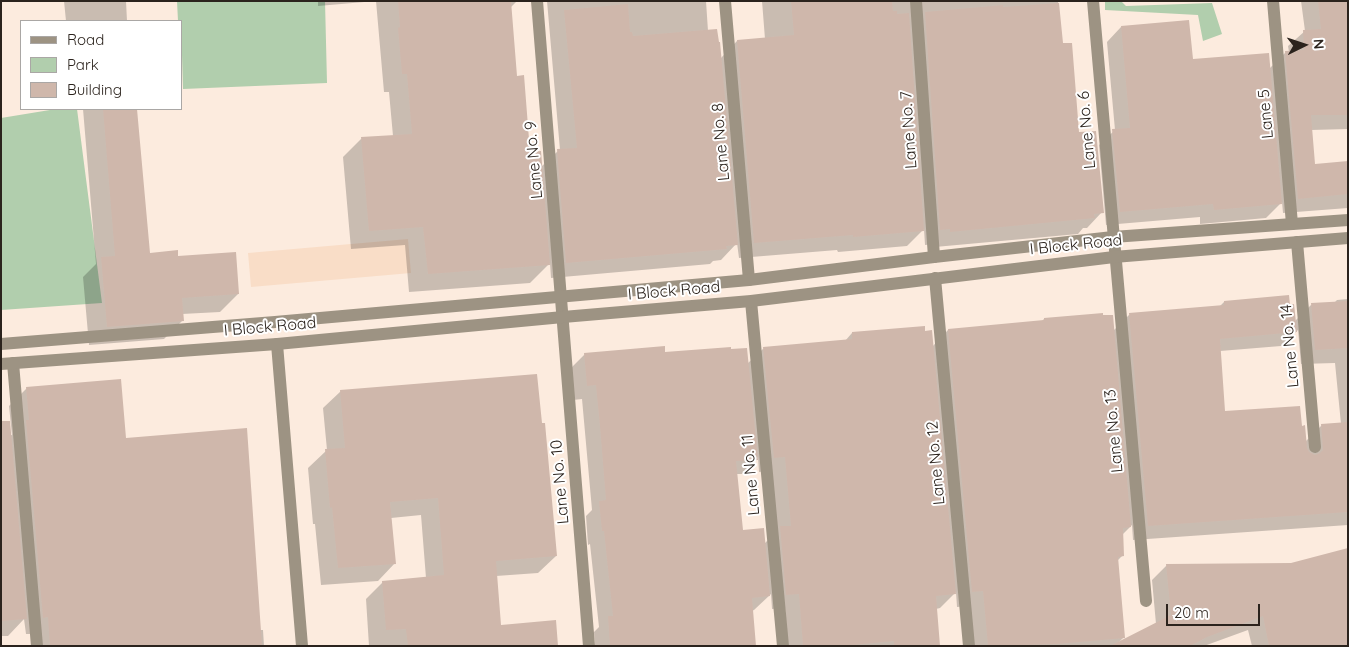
<!DOCTYPE html>
<html>
<head>
<meta charset="utf-8">
<style>
	body { margin:0 }
	#map { position:relative; width:1349px; height:647px; overflow:hidden; background:#fcebde; font-family:Quicksand,sans-serif }
	canvas { display:block }
	.frame { position:absolute; inset:0; border:2px solid #2b231d; pointer-events:none }
	.legend { position:absolute; left:20px; top:20px; width:162px; height:90px; box-sizing:border-box; background:#fff; border:1px solid #aaa7a5; margin:0; padding:6px 9px; list-style:none; font-size:15px; color:#2b231d }
	.legend li { display:flex; align-items:center; gap:10px; height:25px }
	.legend b { width:25px; border:1px solid #aaa7a5 }
	.north { position:absolute; left:1279px; top:20px; width:50px; height:50px; -webkit-text-stroke:4px #fff; paint-order:stroke; rotate:86deg; font-size:14px; font-weight:700; line-height:20px; text-align:center; color:#2b231d }
	.north::after { content:''; display:block; margin:auto; width:18px; height:22px; background:#2b231d; clip-path:polygon(50% 0,100% 100%,50% 72%,0 100%) }
	.scale { position:absolute; left:1166px; top:604px; width:94px; height:22px; box-sizing:border-box; border:2px solid #2b231d; border-top:0; padding-left:6px; font-size:15px; line-height:18px; white-space:nowrap; color:#2b231d; -webkit-text-stroke:4px #fff; paint-order:stroke }
</style>
</head>
<body>
<div id="map">
<canvas width="1349" height="647"></canvas>
<div class="frame"></div>
<ul class="legend">
<li><b style="height:6px;background:#9d9383"></b>Road</li>
<li><b style="height:14px;background:#b1cead"></b>Park</li>
<li><b style="height:14px;background:#cfb7ab"></b>Building</li>
</ul>
<div class="north">N</div>
<div class="scale">20 m</div>
</div>
<script>
const ctx = document.querySelector('canvas').getContext('2d');
ctx.lineJoin = 'round';
function fill(path, color) { ctx.fillStyle = color; ctx.fill(path, 'evenodd'); }
function strokePath(path, color, width, dash) { ctx.strokeStyle = color; ctx.lineWidth = width; ctx.lineCap = dash ? 'butt' : 'round'; ctx.setLineDash(dash || []); ctx.stroke(path); }
function drawText(font, color, halo, rows, align = 'center') {
  ctx.font = font + ' Quicksand,sans-serif'; ctx.lineWidth = 4; ctx.setLineDash([]); ctx.textBaseline = 'middle'; ctx.strokeStyle = halo; ctx.fillStyle = color; for (const [text, x, y, turn = 0] of rows) {
    ctx.save(); ctx.translate(x, y); ctx.rotate((+turn || 0) * Math.PI / 180); ctx.textAlign = isNaN(turn) ? turn : align; if (halo) ctx.strokeText(text, 0, 0); ctx.fillText(text, 0, 0); ctx.restore();
  }
}
fill(new Path2D(`
	M408 239 411 273 251 287 248 253Z`), '#f9ddc7');
fill(new Path2D(`
	M177 1H325L327 83 183 89 181 21H178Z
	M1105 1H1121L1126 6 1212 3 1222 34 1203 41 1198 15 1105 10Z
	M56 109H77L102 303 1 310V118Z`), '#b1cead');
fill(new Path2D(`
	M64 1H126L127 21H66Z
	M318 1H517L510 8 516 77 529 153 541 167 558 151 560 150 547 1H706L708 31 721 58 737 41 765 39 762 1H1058L1062 45 1078 133 1102 212 1087 228H1083L1078 234 935 247V244L925 245 924 229 907 246 838 252 837 250 739 258 737 243 721 260 713 261 710 264 551 278 550 263 530 283 409 292 405 245 351 249 343 157 361 139 393 136 389 92H384L376 1 318 6Z
	M1301 1H1348V129L1311 130 1314 165 1348 162V208L1283 213 1282 202 1266 218 1200 224V217L1106 225 1099 145 1115 130 1107 42 1121 27 1192 61 1269 69 1286 52H1289L1288 46 1305 31Z
	M83 109H135L148 254 177 257 238 294 220 312 182 314V321L164 339 89 345 83 277 96 264Z
	M1348 299V525L1133 540 1132 525 1122 535V556L1117 561 1124 637 1115 646H972L968 606 957 607 956 592 940 608 936 609 938 646H788L785 608 772 609 771 594 754 610 752 611 755 646H595L594 632 599 627 590 544 588 545 586 516 592 510 582 399 573 400 571 368 585 354H664L747 364 764 348 845 341 852 333 924 332 932 347 948 330 1041 322 1044 319 1113 331 1129 315 1219 307 1224 302 1289 306 1295 321 1311 305 1334 303 1337 300ZM1298 330 1301 364 1335 363 1341 424 1322 425 1305 442 1224 413 1220 351 1281 346ZM758 457 759 472 771 471 776 532 764 544 742 531 736 474H742Z
	M27 388 125 440 260 630H263L264 646H32L31 634H26L24 619 8 636H1V436L12 435 9 406Z
	M341 391 556 556 538 573 496 576 500 626 557 646H369L366 599 383 582 426 578 421 515 391 518 395 563 378 581 321 585 315 524H313L308 468 327 450 323 408Z
	M1291 564 1348 646H1252L1248 630 1204 646H1121L1156 624 1152 580 1167 565Z`), '#0003');
fill(new Path2D(`
	M398 1H511L517 76 524 75 530 152 541 151 550 265 428 274 423 227 369 231 361 137 412 134 407 74H402L398 28 400 27Z
	M791 1H892L893 11H897V14L909 13 924 231 853 237V235L754 243 737 40 794 35Z
	M1318 1H1348V115H1311L1315 164 1348 161V194L1298 199 1285 51 1304 50 1303 30 1321 29Z
	M1059 3 1063 43H1072L1079 132 1096 131 1104 213 1094 214 1095 218 950 232V229L940 230 925 12 1003 5V7Z
	M628 4 630 32H632L633 36 717 29 719 42H720L738 245 726 246 727 249 566 263 557 149 577 148 564 10Z
	M1189 20 1193 59 1269 53 1282 204 1214 210 1213 204 1120 212 1112 129 1130 128 1121 26Z
	M103 109H137L150 253 178 250V256L236 252 239 294 182 298 184 321 107 327 101 257 115 256Z
	M1289 295 1290 305 1294 304 1297 332 1220 339 1225 411 1300 406 1302 426 1305 425 1307 448 1309 452 1315 455 1320 453 1323 450 1321 424 1348 422V512L1148 526 1129 313 1224 305V301Z
	M1348 301V348L1315 350 1311 303Z
	M1103 313V315H1113L1131 527 1123 528 1124 556 1118 557 1125 638 1057 644 988 646 983 591 972 592 948 329 1044 320V318Z
	M925 326V331L932 330 956 594 936 596 940 646H894V641L842 646H803L799 594 786 595 780 526H791L785 457 774 458 763 347 852 339V332Z
	M665 346V352L731 347V349L747 348 758 460 736 461 743 530 764 528 770 596 752 598 756 646H610L608 616H613L604 531H602L599 501 606 500 600 426 596 385 587 386 584 353Z
	M537 374 542 423H545L557 556 496 561 501 625 556 620 558 646H408L406 629 386 630 382 581 444 575 438 498 390 502 396 564 338 568 332 507 330 508 325 449 345 448 340 390Z
	M121 379 126 438 247 428 262 646H50L48 617 43 618 26 420H29L26 387Z
	M1 421H10L27 619 1 621Z
	M1348 548V646H1269L1263 616 1207 637 1190 646H1110L1171 615 1166 564 1291 563Z`), '#cfb7ab');
strokePath(new Path2D(`
	M537 1 589 646
	M725 1 749 280
	M916 1 934 257
	M1093 1 1146 601
	M1273 1 1292 224
	M1297 242 1315 447
	M935 278 969 646
	M751 301 783 646
	M277 344 302 646
	M13 363 37 646`), '#9d9383', 12);
strokePath(new Path2D(`
	M1 344 275 322 749 280 934 257 1113 237 1348 220
	M1 364 277 344 563 317 751 301 1114 257 1348 238`), '#9d9383', 12);
drawText('16px', '#2b231d', '#fff', [
	["Lane 5",1266,114,-95],
	["Lane No. 7",909,130,-94],
	["Lane No. 6",1087,130,-95],
	["Lane No. 8",721,142,-95],
	["Lane No. 9",534,160,-95],
	["I Block Road",1076,245,-6],
	["I Block Road",674,291,-5],
	["I Block Road",270,327,-5],
	["Lane No. 14",1290,346,-95],
	["Lane No. 13",1114,431,-95],
	["Lane No. 12",936,463,-95],
	["Lane No. 11",751,475,-95],
	["Lane No. 10",560,482,-95]
]);
</script>
</body>
</html>
